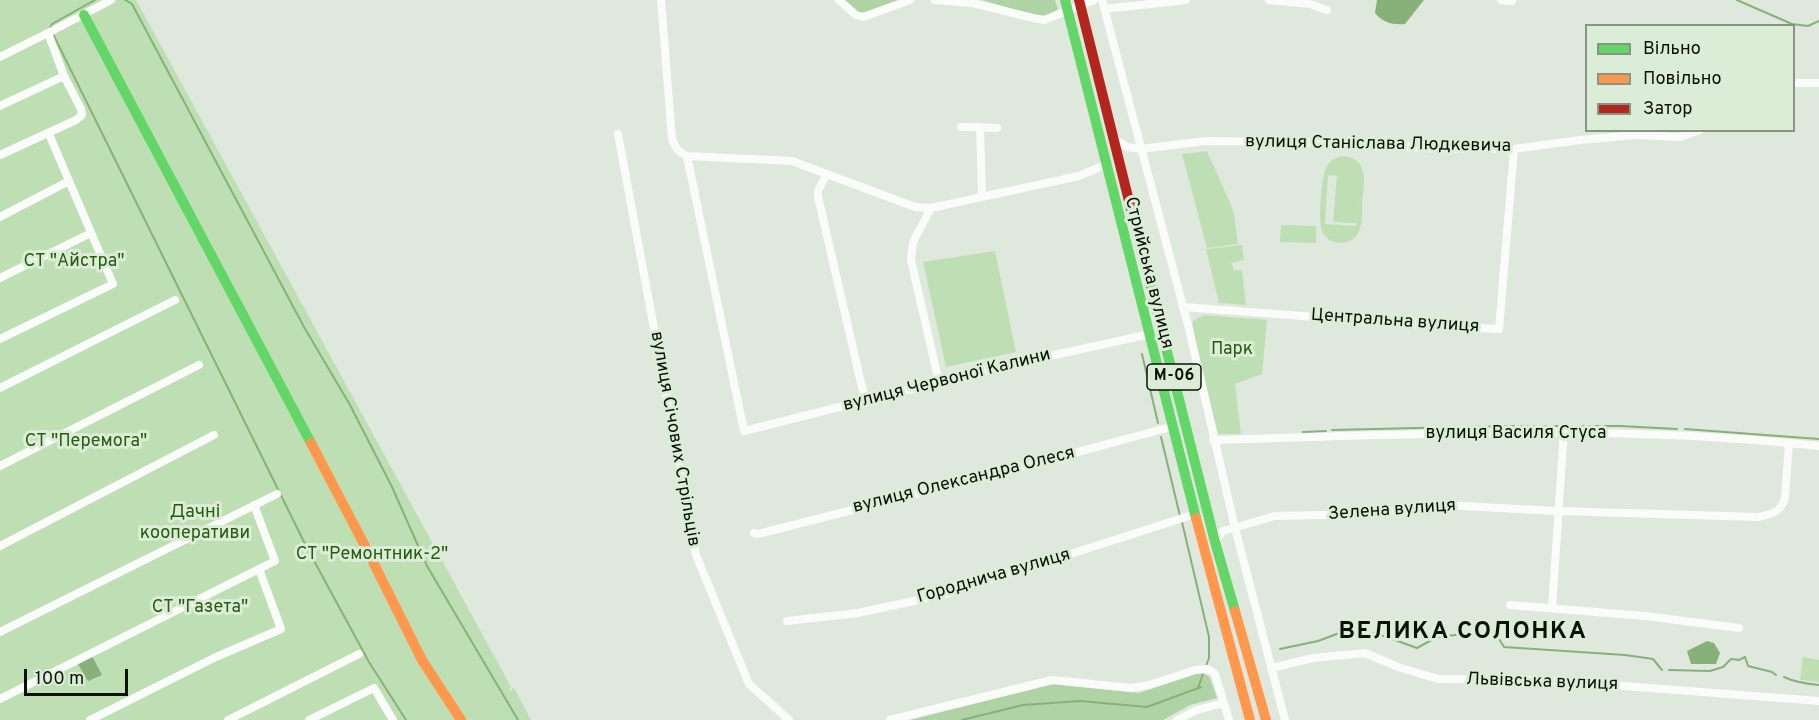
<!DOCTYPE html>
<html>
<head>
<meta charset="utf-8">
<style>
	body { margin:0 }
	#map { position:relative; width:1819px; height:720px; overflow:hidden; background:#dfe8dc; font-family:Overpass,sans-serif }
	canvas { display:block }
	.legend { position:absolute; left:1585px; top:24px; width:210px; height:108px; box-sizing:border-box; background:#dcedd7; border:2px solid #889585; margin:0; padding:8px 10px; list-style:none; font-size:18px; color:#0b1009 }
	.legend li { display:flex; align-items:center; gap:12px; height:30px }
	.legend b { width:30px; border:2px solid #889585 }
	.scale { position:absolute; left:24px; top:669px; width:104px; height:27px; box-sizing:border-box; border:3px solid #0b1009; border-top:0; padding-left:8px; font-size:18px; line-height:21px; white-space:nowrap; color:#0b1009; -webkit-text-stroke:4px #dcedd7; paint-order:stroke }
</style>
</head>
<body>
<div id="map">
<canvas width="1819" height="720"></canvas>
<ul class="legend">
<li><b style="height:8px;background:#63d668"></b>Вільно</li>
<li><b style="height:8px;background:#ff974d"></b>Повільно</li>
<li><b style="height:8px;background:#b3261e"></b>Затор</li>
</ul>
<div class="scale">100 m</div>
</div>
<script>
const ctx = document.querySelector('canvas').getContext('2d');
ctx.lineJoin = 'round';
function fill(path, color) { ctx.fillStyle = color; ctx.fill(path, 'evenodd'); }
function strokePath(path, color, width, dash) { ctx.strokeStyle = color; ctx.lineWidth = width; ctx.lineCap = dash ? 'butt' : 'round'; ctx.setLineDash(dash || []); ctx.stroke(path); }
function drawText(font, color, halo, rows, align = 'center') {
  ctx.font = font + ' Overpass,sans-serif'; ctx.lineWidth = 6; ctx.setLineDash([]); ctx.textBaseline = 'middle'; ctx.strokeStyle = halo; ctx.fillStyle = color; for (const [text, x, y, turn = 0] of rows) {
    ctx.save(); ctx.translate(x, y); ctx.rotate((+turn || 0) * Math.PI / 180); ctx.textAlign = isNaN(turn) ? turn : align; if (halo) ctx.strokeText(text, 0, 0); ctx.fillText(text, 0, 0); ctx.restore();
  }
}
fill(new Path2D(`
	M0 0H136L511 687 509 689 510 691 514 688 531 720H0Z
	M1207 151 1231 205 1234 214 1238 244 1207 248 1182 154Z
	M1342 156C1370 158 1364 183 1362 204 1362 212 1363 223 1359 231 1352 247 1329 247 1322 231 1318 221 1321 176 1327 166 1330 160 1336 158 1342 156ZM1328 175 1337 176 1333 222 1356 223 1360 177 1356 226 1325 224Z
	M1281 225 1316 226V243L1280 242Z
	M1242 245 1244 260 1231 263 1234 270H1242L1246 305 1219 303 1206 249Z
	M995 251 1016 352 946 367 923 262Z
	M1204 315 1267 320 1262 374 1235 384 1241 434H1218L1192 329 1193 321Z
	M1803 657 1819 660V682L1800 680Z`), '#bedfb4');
fill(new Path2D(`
	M843 0H902L871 12 857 13Z
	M982 0H1055L1058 10 1043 18Z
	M1199 673 1209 676 1217 698 1190 705 1163 720H910L1054 684 1139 693Z`), '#afd3a4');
fill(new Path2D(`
	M1377 0H1424L1405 24C1393 25 1383 23 1375 13Z
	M1707 641 1714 643 1720 653 1716 664H1691L1687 651Z
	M92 656 102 675 88 681 78 664Z`), '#87b179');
strokePath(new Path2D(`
	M125 0 132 4 304 327 350 405 392 487 427 566 518 720
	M1737 0 1792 24 1808 26 1819 21
	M50 28 52 24 95 0
	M53 34 307 548 369 662 406 720
	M1142 354 1158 423
	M1517 426H1620L1677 429
	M1464 427 1514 426
	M1685 429 1819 439
	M1332 430 1459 427
	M1303 432 1326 431
	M1161 437 1180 516
	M1182 522 1209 637V658L1206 666
	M1280 649 1318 641 1350 629 1384 636 1417 648 1437 637 1473 633 1496 634 1504 647 1625 655 1653 659 1662 670
	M1669 670 1710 671 1723 667 1731 659 1739 660 1745 657 1748 666 1772 672 1776 675
	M1784 677C1794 682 1808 684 1819 685
	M1198 688 1204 671
	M962 720 1023 705 1080 701 1147 707 1201 687`), '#87b179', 2);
strokePath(new Path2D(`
	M661 0 672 139C675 147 678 152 687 156L792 161 915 207 931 208 1079 176 1107 164
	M839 0 856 15 863 17 910 0
	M935 0 973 3 1033 18 1044 20 1094 0
	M1102 0 1189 329 1235 528 1285 720
	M1269 0 1310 4 1327 10
	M1501 0 1512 1
	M1105 9 1186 0
	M0 57 48 33
	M1794 83H1819
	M0 106 64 76 48 33 111 0
	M961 127 997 128
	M980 127 982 197
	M618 134 696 555 749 684 789 720
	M1116 140 1127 147 1141 149 1205 141 1315 142 1442 149H1514L1580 140 1635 135 1680 137 1700 130
	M0 155 76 120 82 115 81 109 64 76
	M687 156 744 431 991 369 1150 334
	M826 175 818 191V197L865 400
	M931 208 913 242 911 260 939 382
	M0 217 69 181
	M0 278 91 233
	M1183 307 1420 325 1499 329 1514 149
	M0 339 113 284 49 134
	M0 388 175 300
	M1213 440C1415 434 1618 424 1819 446
	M0 466 199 365
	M754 533 758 534 1041 462 1174 426
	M1215 542 1223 531 1275 516 1371 514 1441 505 1558 511 1758 517C1772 514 1781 512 1785 498L1789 443
	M0 546 214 435
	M1510 605 1645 616 1739 628
	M1552 608 1564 431
	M787 621 858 613 946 594 1195 514
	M0 632 277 494
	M1271 668 1313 658 1365 653 1398 667 1438 679 1529 680 1597 684 1819 701
	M0 699 275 561 254 505
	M90 720 216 657 281 629 259 569
	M228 720 359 654
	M309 720 374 688 393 720
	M890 720 1052 680 1131 688 1149 685 1195 670 1208 669 1215 674 1229 720
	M1177 720 1197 710 1223 703`), '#fafcfa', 8);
strokePath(new Path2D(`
	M1065 0 1196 518
	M84 15 311 443
	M1131 209 1215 542 1235 611`), '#63d668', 10);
strokePath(new Path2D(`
	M311 443 365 546 422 660 461 720
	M1196 518 1250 720
	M1235 611 1266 720`), '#ff974d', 10);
strokePath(new Path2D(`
	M1079 0 1131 209`), '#b3261e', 10);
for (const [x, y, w] of [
	[1174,377,54]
]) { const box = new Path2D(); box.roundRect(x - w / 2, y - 13, w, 26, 4.5); ctx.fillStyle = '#dcedd7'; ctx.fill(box); strokePath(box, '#0b1009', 1.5); }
drawText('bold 16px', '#0b1009', null, [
	["М-06",1174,377]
]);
drawText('18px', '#0b1009', '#dcedd7', [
	["вулиця Станіслава Людкевича",1378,145,1],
	["Стрийська вулиця",1148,273,76],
	["Центральна вулиця",1395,322,4],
	["вулиця Червоної Калини",947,381,-14],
	["вулиця Василя Стуса",1516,434],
	["вулиця Січових Стрільців",674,439,80],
	["вулиця Олександра Олеся",964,481,-14],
	["Зелена вулиця",1392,511,-4],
	["Городнича вулиця",994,577,-16],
	["Львівська вулиця",1542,683,2]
]);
drawText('18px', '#255c0e', '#dcedd7', [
	["СТ \"Айстра\"",74,262],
	["Парк",1232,350],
	["СТ \"Перемога\"",86,442],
	["Дачні",195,513],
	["кооперативи",195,534],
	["СТ \"Ремонтник-2\"",372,555],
	["СТ \"Газета\"",200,608]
]);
ctx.letterSpacing = '1.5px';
drawText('bold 24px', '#0b1009', '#dcedd7', [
	["ВЕЛИКА СОЛОНКА",1463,633]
]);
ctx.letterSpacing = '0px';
</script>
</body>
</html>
